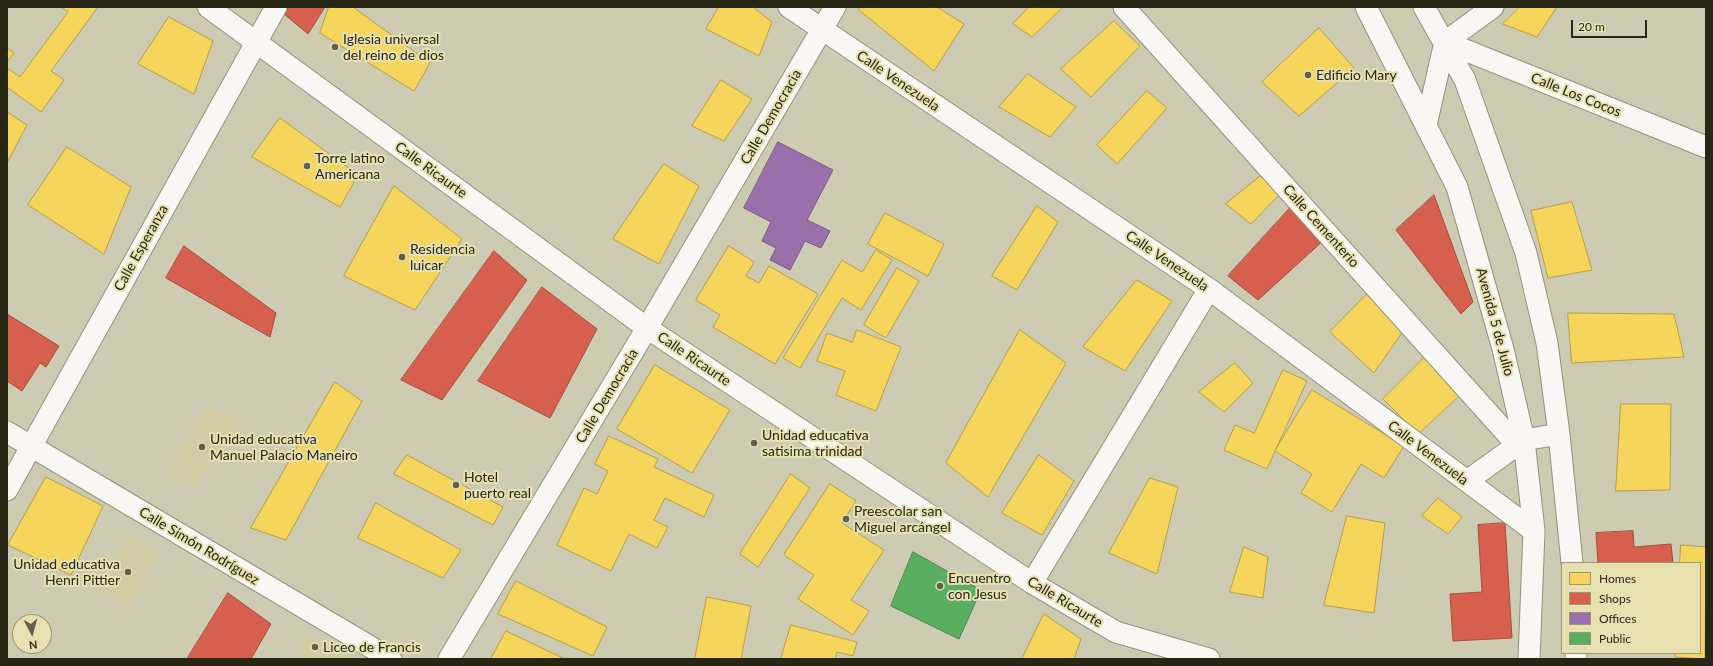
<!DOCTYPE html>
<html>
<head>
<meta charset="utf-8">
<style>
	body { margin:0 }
	#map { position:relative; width:1713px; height:666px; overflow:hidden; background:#cdcbb2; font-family:Lato,sans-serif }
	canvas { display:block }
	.frame { position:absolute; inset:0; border:8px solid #282614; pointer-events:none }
	.legend { position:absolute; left:1561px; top:562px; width:140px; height:92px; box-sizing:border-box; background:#e7e1b2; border:1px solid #9b9673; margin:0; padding:5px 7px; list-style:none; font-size:12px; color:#282614 }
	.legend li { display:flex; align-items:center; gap:8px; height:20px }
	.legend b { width:20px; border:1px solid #9b9673 }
	.north { position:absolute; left:12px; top:614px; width:40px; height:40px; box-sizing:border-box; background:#e7e1b2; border:1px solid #9b9673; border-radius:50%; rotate:174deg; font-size:11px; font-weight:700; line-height:16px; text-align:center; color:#282614 }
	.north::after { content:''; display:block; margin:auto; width:14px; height:18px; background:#62604b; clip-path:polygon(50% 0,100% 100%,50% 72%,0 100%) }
	.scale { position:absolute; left:1571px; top:20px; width:76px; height:18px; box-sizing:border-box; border:2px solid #282614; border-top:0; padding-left:5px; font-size:12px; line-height:14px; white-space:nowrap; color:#282614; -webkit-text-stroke:3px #e7e1b2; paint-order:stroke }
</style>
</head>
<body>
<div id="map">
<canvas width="1713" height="666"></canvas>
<div class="frame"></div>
<ul class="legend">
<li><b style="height:11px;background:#f6d55c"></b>Homes</li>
<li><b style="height:11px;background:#d6604d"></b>Shops</li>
<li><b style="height:11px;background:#9970ab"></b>Offices</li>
<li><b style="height:11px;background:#5aae61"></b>Public</li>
</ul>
<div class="north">N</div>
<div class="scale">20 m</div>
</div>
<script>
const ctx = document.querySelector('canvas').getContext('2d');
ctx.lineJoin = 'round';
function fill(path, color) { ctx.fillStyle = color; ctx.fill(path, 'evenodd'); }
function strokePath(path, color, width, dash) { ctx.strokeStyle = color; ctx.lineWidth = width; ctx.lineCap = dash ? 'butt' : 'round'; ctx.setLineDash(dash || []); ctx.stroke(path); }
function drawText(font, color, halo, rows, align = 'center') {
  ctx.font = font + ' Lato,sans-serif'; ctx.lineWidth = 4; ctx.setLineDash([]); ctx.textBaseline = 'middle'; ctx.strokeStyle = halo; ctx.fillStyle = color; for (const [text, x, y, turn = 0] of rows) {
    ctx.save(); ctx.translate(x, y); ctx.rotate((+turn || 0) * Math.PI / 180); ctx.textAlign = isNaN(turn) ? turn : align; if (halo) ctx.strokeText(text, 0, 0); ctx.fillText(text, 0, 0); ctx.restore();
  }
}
fill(new Path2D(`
	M207 405 241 421 194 487 167 474Z
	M129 535 159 554 130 608 96 590Z
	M306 636 350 659H297Z`), '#d1cca3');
const homes = new Path2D(`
	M61 7H98L51 71 64 80 41 112 7 87V68L20 77 68 12Z
	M329 7H353L430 63 414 91 320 33Z
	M719 7H753L772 22 759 56 706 29Z
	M861 7H937L964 24 934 71 859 10Z
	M1029 7H1063L1032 37 1013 24Z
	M1520 7H1557L1537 37 1503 24Z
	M169 17 213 41 194 94 138 64Z
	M1114 21 1140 46 1091 97 1061 69Z
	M1319 28 1354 68 1299 116 1262 82Z
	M7 48 14 53 7 62Z
	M1028 74 1076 107 1050 137 999 107Z
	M721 80 752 99 724 141 692 126Z
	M1147 91 1167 108 1117 164 1097 145Z
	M7 112 27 125 7 163Z
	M280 118 358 175 340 207 252 157Z
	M67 147 131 187 104 254 28 205Z
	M664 164 699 186 659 264 613 239Z
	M1262 175 1279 195 1251 224 1226 204Z
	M394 186 462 239 415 310 344 276Z
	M1572 202 1592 270 1548 278 1531 211Z
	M1037 206 1058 222 1017 290 992 276Z
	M885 213 944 244 928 276 868 244Z
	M729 246 754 262 746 276 759 283 769 266 818 294 775 364 713 327 720 315 696 300Z
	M876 250 892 260 861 310 842 298 800 368 783 358 842 260 862 272Z
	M897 268 919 281 886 338 864 325Z
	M1137 280 1172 301 1125 371 1083 347Z
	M1371 290 1403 331 1374 373 1330 332Z
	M1568 313 1674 314 1684 357 1572 363Z
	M857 330 901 347 876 411 836 395 845 371 817 361 827 333 852 342Z
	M1020 330 1066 363 988 497 946 463Z
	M1429 353 1459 396 1418 434 1383 399Z
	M1235 363 1253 383 1224 412 1199 392Z
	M655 365 730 410 692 473 617 429Z
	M1283 370 1307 381 1267 469 1224 450 1235 425 1254 433Z
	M335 382 362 401 286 540 251 528Z
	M1312 390 1404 446 1384 478 1361 464 1332 512 1301 493 1312 474 1275 451Z
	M1621 404H1671L1670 490 1616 491Z
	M609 436 658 459 654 467 714 495 704 517 665 498 654 520 668 527 657 548 629 534 611 571 557 545 584 488 597 494 608 471 595 464Z
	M407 455 503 507 493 525 394 474Z
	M1039 455 1074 481 1042 535 1002 513Z
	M791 474 810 488 758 567 740 554Z
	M46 477 103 506 71 575 8 545Z
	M1150 478 1178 487 1157 574 1109 553Z
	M830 484 856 501 842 523 884 550 851 600 869 611 853 635 798 599 814 575 784 555Z
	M1438 498 1462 517 1448 534 1422 516Z
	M376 503 461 550 443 578 358 538Z
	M1347 516 1385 523 1374 613 1324 605Z
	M1681 545 1706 547 1705 659 1675 657V653H1700V563H1680Z
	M1244 547 1268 557 1263 598 1230 592Z
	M516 581 607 627 593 656 498 614Z
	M707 597 751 606 741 659H695Z
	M1044 614 1081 639 1074 659H1022Z
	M791 625 857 642 853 656 837 652 835 659H781Z
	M506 631 565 659H491Z`);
fill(homes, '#f6d55c');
strokePath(homes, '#b8a046', 1);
const shops = new Path2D(`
	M289 7H325L308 34 284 14Z
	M1434 195 1473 302 1461 314 1396 230Z
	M1290 208 1325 239 1258 300 1228 276Z
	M184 246 276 313 270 337 166 278Z
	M494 251 527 280 442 400 401 380Z
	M542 287 597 329 550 418 478 381Z
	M7 314 59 346 46 367 40 363 22 391 7 381Z
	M1505 523 1512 638 1453 641 1450 594 1482 592 1478 525Z
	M1633 531 1634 547 1671 544 1673 563H1598L1596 533Z
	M228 593 271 624 251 659H187Z`);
fill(shops, '#d6604d');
strokePath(shops, '#a24f3c', 1);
const offices = new Path2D(`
	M778 142 833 170 807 220 830 231 821 248 805 241 790 270 770 260 776 248 762 241 771 222 744 208Z`);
fill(offices, '#9970ab');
strokePath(offices, '#775a7e', 1);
const public = new Path2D(`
	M913 552 981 590 959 639 891 606Z`);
fill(public, '#5aae61');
strokePath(public, '#4b854a', 1);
const minor = new Path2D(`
	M208 7 647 328 1032 583 1116 632 1209 659
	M789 7 1209 289 1534 531
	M1124 7 1517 445
	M1366 7 1457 187 1503 349 1524 440 1534 531 1529 659
	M1424 7 1465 80 1526 253 1547 343 1559 434 1572 563
	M1445 42 1706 147
	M1445 42 1493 7
	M1426 125 1445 42
	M7 432 391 659
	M1467 481 1524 440 1559 434
	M7 490 276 7
	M1032 583 1209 289
	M1576 653V659
	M449 659 647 328 835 7`);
strokePath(minor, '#94927f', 23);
strokePath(minor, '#f8f7f3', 21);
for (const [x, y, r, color] of [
	[335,47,4,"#62604b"],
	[1308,75,4,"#62604b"],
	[307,166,4,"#62604b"],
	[402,257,4,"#62604b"],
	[754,443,4,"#62604b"],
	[202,447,4,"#62604b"],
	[456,485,4,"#62604b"],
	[846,519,4,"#62604b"],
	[128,572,4,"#62604b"],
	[940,586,4,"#62604b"],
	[315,647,4,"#62604b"]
]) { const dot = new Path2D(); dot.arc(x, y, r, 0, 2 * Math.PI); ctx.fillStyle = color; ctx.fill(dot); strokePath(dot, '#e7e1b2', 1.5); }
drawText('14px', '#282614', '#e7e1b2', [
	["Iglesia universal",343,39],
	["del reino de dios",343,55],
	["Edificio Mary",1316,75],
	["Torre latino",315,158],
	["Americana",315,174],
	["Residencia",410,249],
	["luicar",410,265],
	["Unidad educativa",762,435],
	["satisima trinidad",762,451],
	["Unidad educativa",210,439],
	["Manuel Palacio Maneiro",210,455],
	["Hotel",464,477],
	["puerto real",464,493],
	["Preescolar san",854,511],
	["Miguel arcángel",854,527],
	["Unidad educativa",120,564,"right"],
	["Henri Pittier",120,580,"right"],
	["Encuentro",948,578],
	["con Jesus",948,594],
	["Liceo de Francis",323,647]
], 'left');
drawText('14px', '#282614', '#e7e1b2', [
	["Calle Venezuela",898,81,34],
	["Calle Los Cocos",1576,95,22],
	["Calle Democracia",771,117,-60],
	["Calle Ricaurte",431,170,36],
	["Calle Cementerio",1321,226,48],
	["Calle Esperanza",141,248,-61],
	["Calle Venezuela",1167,261,34],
	["Avenida 5 de Julio",1495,322,75],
	["Calle Ricaurte",694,359,34],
	["Calle Democracia",607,396,-59],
	["Calle Venezuela",1428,453,37],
	["Calle Simón Rodríguez",199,546,31],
	["Calle Ricaurte",1065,602,31]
]);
</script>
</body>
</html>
